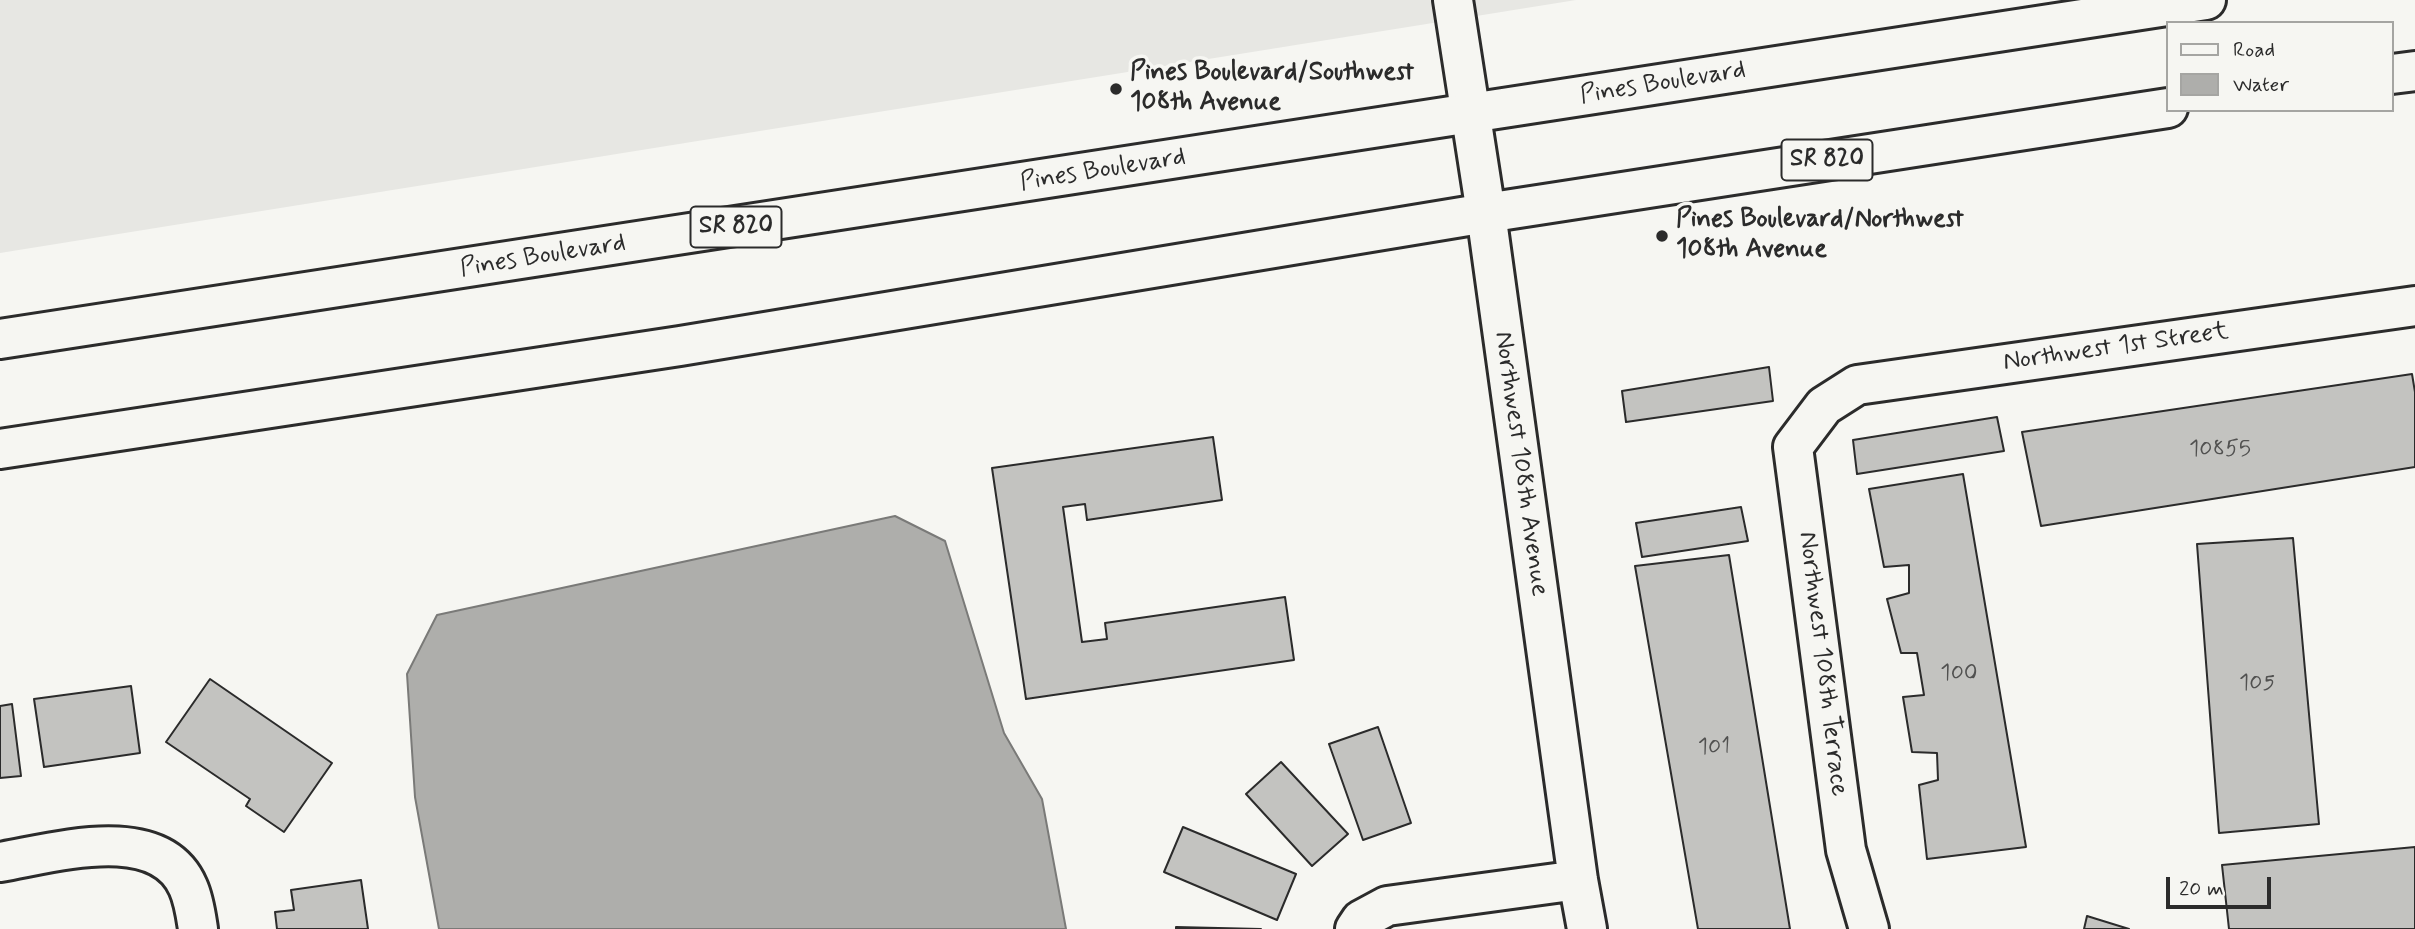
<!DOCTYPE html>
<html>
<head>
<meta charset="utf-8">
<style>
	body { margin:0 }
	#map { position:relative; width:2415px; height:929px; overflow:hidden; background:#f6f6f2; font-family:Mynerve,sans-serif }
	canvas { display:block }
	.legend { position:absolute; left:2166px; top:21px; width:228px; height:91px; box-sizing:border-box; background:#f6f6f2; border:2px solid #a5a5a2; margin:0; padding:9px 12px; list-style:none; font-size:21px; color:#2b2b2b }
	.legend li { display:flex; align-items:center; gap:14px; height:35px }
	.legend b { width:35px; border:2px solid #a5a5a2 }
	.scale { position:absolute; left:2166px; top:877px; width:105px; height:32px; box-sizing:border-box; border:4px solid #2b2b2b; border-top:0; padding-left:9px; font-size:21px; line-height:24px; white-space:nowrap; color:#2b2b2b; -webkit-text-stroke:5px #f6f6f2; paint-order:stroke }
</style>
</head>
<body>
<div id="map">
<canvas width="2415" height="929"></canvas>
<ul class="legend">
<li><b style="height:9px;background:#f6f6f2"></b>Road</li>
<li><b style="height:19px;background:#aeaeab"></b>Water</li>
</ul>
<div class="scale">20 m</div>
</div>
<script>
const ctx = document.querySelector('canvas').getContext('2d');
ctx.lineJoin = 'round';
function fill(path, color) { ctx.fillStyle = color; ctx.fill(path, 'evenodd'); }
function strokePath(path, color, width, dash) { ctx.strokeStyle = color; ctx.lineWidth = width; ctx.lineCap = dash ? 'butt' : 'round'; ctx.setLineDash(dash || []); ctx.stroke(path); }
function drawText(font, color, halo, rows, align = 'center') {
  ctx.font = font + ' Mynerve,sans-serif'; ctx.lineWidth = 7; ctx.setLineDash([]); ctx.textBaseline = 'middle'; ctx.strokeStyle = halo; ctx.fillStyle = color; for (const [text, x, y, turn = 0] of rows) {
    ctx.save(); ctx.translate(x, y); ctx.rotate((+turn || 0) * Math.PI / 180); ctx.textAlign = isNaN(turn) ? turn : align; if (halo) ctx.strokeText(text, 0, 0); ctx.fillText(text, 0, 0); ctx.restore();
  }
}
fill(new Path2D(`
	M0 0H1576L0 253Z`), '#e7e7e3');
const water = new Path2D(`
	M895 516 945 541 1004 733 1042 799 1066 929H439L415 797 407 674 437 615Z`);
fill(water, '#aeaeab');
strokePath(water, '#7a7a78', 2);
const building = new Path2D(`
	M1769 367 1773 401 1626 422 1622 391Z
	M2412 374 2415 392V467L2041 526 2022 432Z
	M1997 417 2004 451 1857 474 1853 440Z
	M1213 437 1222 500 1087 520 1085 504 1063 507 1082 642 1107 639 1105 623 1285 597 1294 660 1026 699 992 468Z
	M1963 474 2026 847 1927 859 1919 785 1938 780 1937 753 1912 752 1903 697 1924 695 1917 653H1901L1887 599 1909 593V565L1884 567 1869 489Z
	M1741 507 1748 541 1642 557 1636 523Z
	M2293 538 2319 824 2219 833 2197 544Z
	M1729 555 1790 929H1698L1635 566Z
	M210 679 332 763 284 832 246 806 250 799 166 742Z
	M131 686 140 753 44 767 34 699Z
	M12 704 21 776 0 778V706Z
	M1378 727 1411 823 1363 840 1329 744Z
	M1281 762 1348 834 1312 866 1246 794Z
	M1183 827 1296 874 1277 920 1164 872Z
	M2415 847V929H2229L2222 865Z
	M361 880 368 929H277L275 912 294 910 291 890Z
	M2087 916 2129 929H2084Z
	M1176 927 1261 929H1176Z`);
fill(building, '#c3c3c0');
strokePath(building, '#2b2b2b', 2);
const minor = new Path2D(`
	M1453 0 1486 213 1578 880 1587 929
	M0 862C54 853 159 821 188 887 194 900 196 916 198 929
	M1355 929 1361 920 1387 906 1578 880
	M1869 929 1846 850 1793 447 1824 406 1857 385 2415 306`);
const trunk = new Path2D(`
	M2392 74 2415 71
	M0 339 2206 0
	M0 449 680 346 1486 213 2168 108`);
strokePath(minor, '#2b2b2b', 44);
strokePath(trunk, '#2b2b2b', 44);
strokePath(minor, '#f6f6f2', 38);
strokePath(trunk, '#f6f6f2', 38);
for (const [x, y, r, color] of [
	[1116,89,7,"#2b2b2b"],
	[1662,236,7,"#2b2b2b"]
]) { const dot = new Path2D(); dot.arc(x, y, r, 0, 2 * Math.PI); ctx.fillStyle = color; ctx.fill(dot); strokePath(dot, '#f6f6f2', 2.5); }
drawText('23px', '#515150', null, [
	["10855",2220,450],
	["100",1959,674],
	["105",2257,684],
	["101",1714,748]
]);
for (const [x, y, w] of [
	[1827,160,91],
	[736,227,91]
]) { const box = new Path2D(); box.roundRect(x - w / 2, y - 20.5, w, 41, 5); ctx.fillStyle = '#f6f6f2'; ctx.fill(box); strokePath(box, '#2b2b2b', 2); }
drawText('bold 24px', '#2b2b2b', null, [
	["SR 820",1827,160],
	["SR 820",736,227]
]);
drawText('bold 26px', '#2b2b2b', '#f6f6f2', [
	["Pines Boulevard/Southwest",1130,74],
	["108th Avenue",1130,104],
	["Pines Boulevard/Northwest",1676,221],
	["108th Avenue",1676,251]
], 'left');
drawText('26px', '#2b2b2b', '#f6f6f2', [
	["Pines Boulevard",1663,84,-9],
	["Pines Boulevard",1103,171,-9],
	["Pines Boulevard",543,257,-9],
	["Northwest 1st Street",2116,348,-8],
	["Northwest 108th Avenue",1520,464,82],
	["Northwest 108th Terrace",1822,664,83]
]);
</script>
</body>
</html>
